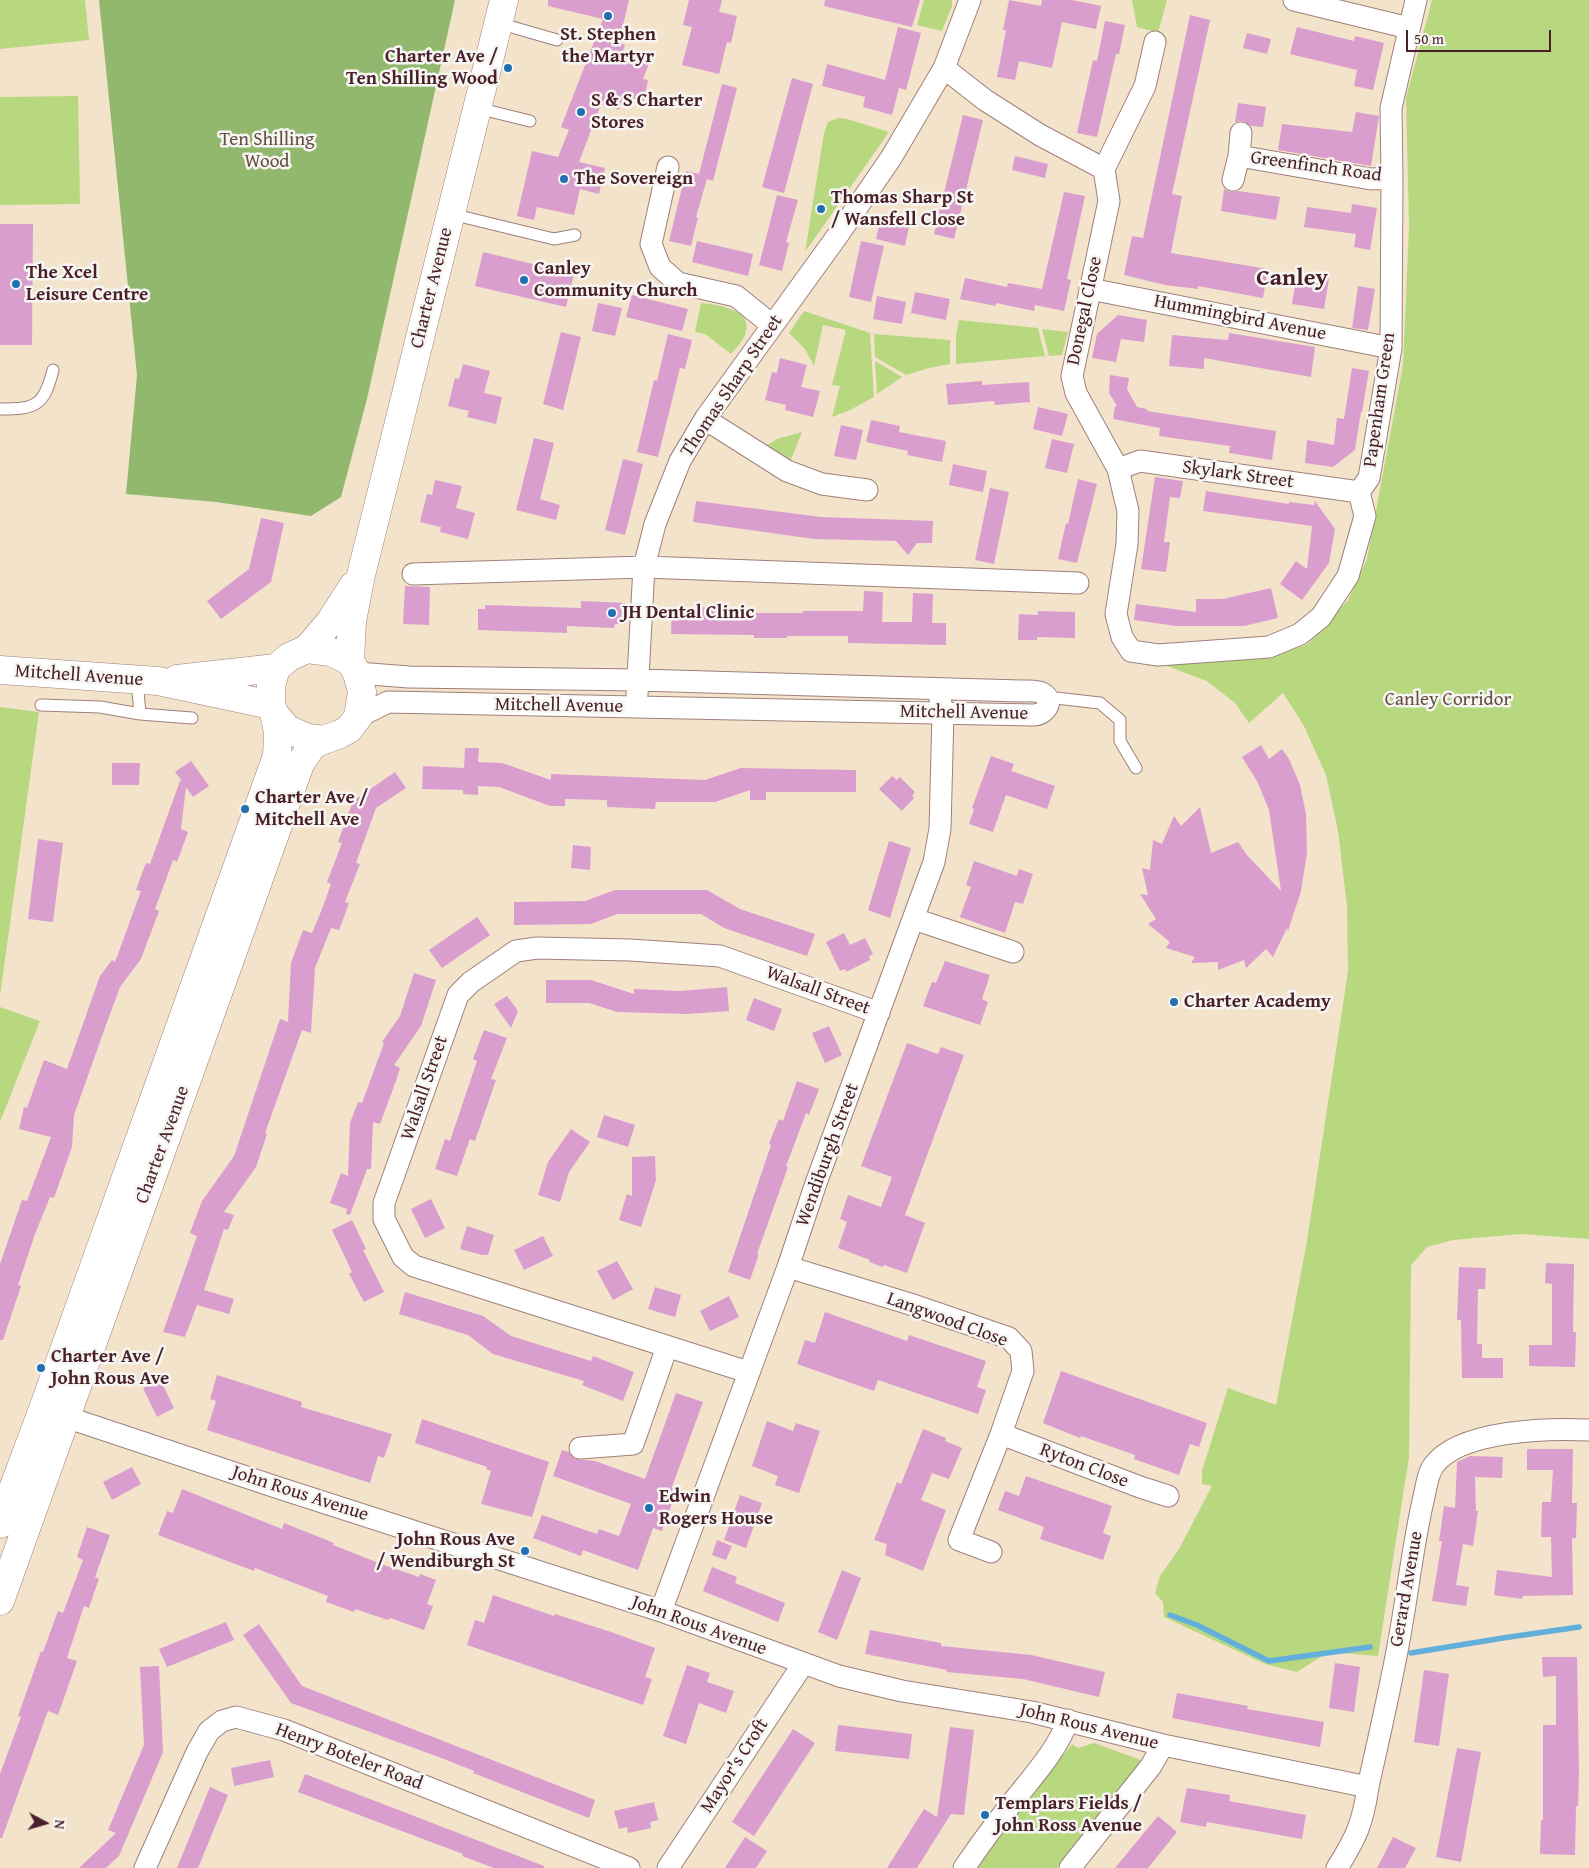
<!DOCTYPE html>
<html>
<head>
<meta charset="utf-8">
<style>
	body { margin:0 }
	#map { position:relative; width:1589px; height:1868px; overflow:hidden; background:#f3e3cb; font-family:"Gentium Book Plus",serif }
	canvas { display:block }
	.north { position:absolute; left:20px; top:1798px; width:50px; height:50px; -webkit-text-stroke:4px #f6f6f2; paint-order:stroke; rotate:96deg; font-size:14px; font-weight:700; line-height:20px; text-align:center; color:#4a1f2b }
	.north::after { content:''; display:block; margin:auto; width:18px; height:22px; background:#4a1f2b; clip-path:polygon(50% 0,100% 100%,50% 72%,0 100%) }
	.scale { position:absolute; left:1406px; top:30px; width:145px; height:22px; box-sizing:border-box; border:2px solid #4a1f2b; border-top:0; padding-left:6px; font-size:15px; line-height:18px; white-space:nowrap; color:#4a1f2b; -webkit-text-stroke:4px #f6f6f2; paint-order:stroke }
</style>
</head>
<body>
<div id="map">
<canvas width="1589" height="1868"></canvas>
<div class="north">N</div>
<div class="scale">50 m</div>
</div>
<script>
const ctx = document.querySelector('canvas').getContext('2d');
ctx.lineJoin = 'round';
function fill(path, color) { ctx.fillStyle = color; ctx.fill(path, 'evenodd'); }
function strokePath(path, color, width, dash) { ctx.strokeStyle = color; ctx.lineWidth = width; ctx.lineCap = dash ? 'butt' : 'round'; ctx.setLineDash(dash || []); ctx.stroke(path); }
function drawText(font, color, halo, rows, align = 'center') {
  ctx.font = font + ' "Gentium Book Plus",serif'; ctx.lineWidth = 5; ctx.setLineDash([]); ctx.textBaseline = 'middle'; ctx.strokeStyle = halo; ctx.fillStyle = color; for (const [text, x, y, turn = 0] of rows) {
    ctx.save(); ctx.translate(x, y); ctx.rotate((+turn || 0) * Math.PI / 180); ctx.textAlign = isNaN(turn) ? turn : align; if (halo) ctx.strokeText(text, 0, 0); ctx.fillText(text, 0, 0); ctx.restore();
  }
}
fill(new Path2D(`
	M0 0H85L89 40 0 49Z
	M924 0H952V6L942 31 917 25Z
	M1132 0H1167L1158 33 1137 27Z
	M1432 0H1589V1239L1521 1234 1453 1240 1427 1247 1411 1265 1409 1457 1378 1656 1328 1652 1297 1672 1265 1664 1164 1617 1163 1602 1155 1593 1160 1576 1179 1549 1212 1486 1202 1484V1471L1228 1388 1276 1405 1307 1241 1348 971 1347 906 1338 831 1326 775 1304 726 1283 693 1249 723 1235 703 1207 681 1156 662 1278 654 1308 644 1348 600 1367 559 1403 365 1409 226 1406 98Z
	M78 96 80 204 0 205V97Z
	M838 118 847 119 889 132 805 252 824 133 828 122Z
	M701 303C717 305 756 309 745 335 742 342 736 348 731 354L705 334 695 332Z
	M804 311 870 333 874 397 850 410 832 417 840 386 832 385 846 330 823 325 814 366 805 349 789 333Z
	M959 320 1038 328 1045 356 956 364V335Z
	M1042 329 1068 332 1062 355 1049 356Z
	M874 334 950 340V364L929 368 906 375 875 357Z
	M875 361 902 377 877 394Z
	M802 432 790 462 764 447 777 439Z
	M0 707 39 712 0 996Z
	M0 1007 40 1021 0 1122Z
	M1094 1743 1141 1760 1140 1768 1057 1868H977L1014 1816 1072 1744 1078 1748Z`), '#b8d880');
fill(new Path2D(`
	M99 0H455L367 399 341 497 311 516 216 502 126 494 137 375Z`), '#92b86e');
strokePath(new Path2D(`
	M1170 1615 1197 1625 1269 1661 1370 1647
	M1411 1653 1503 1638 1579 1627`), '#62afdb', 5.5);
fill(new Path2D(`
	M548 0H629L619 42 625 45 623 51 650 61 643 79 648 80 644 101 624 97 619 110 601 104 579 162 605 168 599 194 580 189 574 215 537 207 534 220 517 216 532 151 558 157 569 130 561 127 603 19 548 6Z
	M689 0H722L719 12 737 16 731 43 727 42 719 74 682 65 692 27 683 25Z
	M825 0H920L912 27 824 6Z
	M1009 0 1041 6 1042 0H1072L1101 6 1096 29 1062 22 1052 68 1019 61 1015 80 997 77 1006 30H1003Z
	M1190 15 1210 20 1172 194 1182 196 1171 253 1268 269 1263 298 1198 286V289L1165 285 1124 275 1132 236 1143 238Z
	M1105 21 1125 25 1119 54H1116L1097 137 1077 133 1093 60 1097 61Z
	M898 27 921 33 906 90 899 88 892 115 863 107 865 97 822 86 827 64 885 80Z
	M1297 27 1354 41 1355 36 1384 43 1373 90 1354 86 1357 70 1290 54Z
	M1247 33 1271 39 1267 54 1243 48Z
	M792 78 813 84 784 193 762 187Z
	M722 84 737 88 713 181 707 179 696 217 698 218 691 246 669 241 686 171 699 174Z
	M1238 103 1266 107 1263 127 1251 126 1243 121 1235 122Z
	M1356 112 1379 116 1371 166 1278 150 1282 124 1352 132Z
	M963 115 983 120 954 239 934 234Z
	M1015 156 1048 164 1045 178 1012 170Z
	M1224 189 1230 192 1238 191 1280 197 1276 220 1221 211Z
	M1064 192 1085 196 1067 279 1071 280 1064 311 1035 305 1034 311 996 303V306L960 299 965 278 1007 287 1008 283 1042 289Z
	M777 195 798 200 786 242 789 243 782 271 759 265Z
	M1352 204 1377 208 1370 250 1354 247 1356 234 1304 227 1307 207 1351 213Z
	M881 216 910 222 905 246 876 239Z
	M0 224H33L32 345H0Z
	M697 241 753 254 748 276 692 262Z
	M861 241 884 246 871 302 849 297Z
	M483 252 574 274 566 307 475 286Z
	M1297 274 1329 279 1324 309 1292 304Z
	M1358 286 1375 289 1368 330 1352 328Z
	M915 292 950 299 946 320 911 313Z
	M632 295 688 309 682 331 626 317Z
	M877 296 906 302 902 324 873 319Z
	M598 303 622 308 615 336 592 331Z
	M1118 315 1147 320 1144 342 1121 339 1116 362 1092 358 1097 334Z
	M561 332 581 337 563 410 543 404Z
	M1229 333 1315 347 1311 377 1204 358V369L1169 366 1172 335 1228 340Z
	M668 334 692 340 685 369 680 368 658 457 637 452 654 380 657 381Z
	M780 358 807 365 801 387 820 391 813 417 785 410 786 405 765 400 772 372 777 373Z
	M463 364 490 371 484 393 502 397 496 424 467 417 469 411 448 406 455 378 459 379Z
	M1352 368 1369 371 1362 412H1361L1355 449H1356L1333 467 1305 463 1307 440 1334 445 1337 418 1344 419Z
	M1110 375 1129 378 1127 389 1137 407 1147 409V411L1276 431 1272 460 1229 453 1230 446 1159 436 1160 428 1113 419 1115 406H1117L1109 393Z
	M982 381V385L1029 382 1030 402 995 405 994 401 948 405 946 384Z
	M1038 407 1068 414 1062 436 1033 429Z
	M871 420 900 426 899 432 946 441 942 462 907 455 908 451 866 442Z
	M841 425 863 430 856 460 834 456Z
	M534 438 554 443 540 499 560 505 556 520 516 510Z
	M1052 439 1074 444 1067 473 1045 468Z
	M623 459 643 464 625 535 605 530Z
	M953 464 987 471 983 492 949 485Z
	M1155 477 1183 481 1180 498 1170 497 1164 542H1170L1166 572 1141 569Z
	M1078 479 1097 484 1077 563 1058 559 1066 523 1068 524Z
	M435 480 462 486 456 508 475 513 468 539 440 532 441 527 420 522 427 494 432 495Z
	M990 488 1009 492 994 564 975 560Z
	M1206 491 1289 504V502L1314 505 1315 501 1335 529 1329 563 1302 600 1280 584 1296 561 1307 569 1312 526 1203 511Z
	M696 501 821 517 933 521 932 543H917L908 555 896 541 814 539 693 522Z
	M261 518 284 523 271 582 221 619 207 601 249 569Z
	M405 586 430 587 429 625 403 624Z
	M1271 588 1278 618 1244 626H1176L1134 620 1136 604 1196 612V599H1223Z
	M864 591 883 592 882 622H912L913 593 933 594 932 623H946V645L848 643V636H787V638H754V635L671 634 672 607 753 608 754 613H803V611H863Z
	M581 601 626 603 625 624H615L614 628 567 626V633L478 630V609H485V605L581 608Z
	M1038 611 1075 612V638L1037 637V640H1018L1019 614 1038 615Z
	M1261 745 1269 759 1282 749 1289 759 1300 785 1306 814 1307 853 1301 891 1288 931 1287 928 1273 957 1266 949 1246 968 1244 960 1218 970V962L1191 963 1195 957 1166 948 1170 942 1148 924 1156 919 1140 894 1148 895 1142 868 1150 870 1153 840 1162 844 1174 816 1181 826 1200 807 1211 853 1238 842 1247 855 1281 891 1269 810 1257 781 1242 757Z
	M465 748H479L478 762 502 763 551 780V774L705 780 741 768 856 770V792H766V800H750V790L715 802H656L655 809 607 807V800L565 799V806H550L499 787 478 786V795L463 794V790L422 789 423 766 464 768Z
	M991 756 1014 764 1011 771 1055 786 1047 809 1006 795 993 832 969 824 974 809 972 808Z
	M191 761 209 786 193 797 186 787 181 829 188 832 177 862 173 860 164 885 155 909 159 911 141 959 120 987 106 1025 74 1115 72 1147 54 1198 50 1197 35 1234 18 1285 21 1286 3 1340H0V1264L22 1200 27 1201 51 1137 19 1129 24 1107 27 1108 44 1060 67 1069 100 976 112 960 115 962 141 891 136 890 141 876 146 863 150 864 180 781H182L175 772Z
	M112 763H140L139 785H112Z
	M395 772 406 788 376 808 356 863 360 864 345 902 349 903 344 917 339 930 331 928 315 968 311 1033 302 1030 265 1133 267 1134 256 1167 224 1212 234 1215 228 1230 224 1229 204 1290 234 1299 229 1314 197 1305 185 1337 163 1332 197 1236 190 1233 202 1201 234 1156 280 1019 288 1022 291 963 303 930 312 933 322 909 331 884 327 882 342 843 338 842 353 801Z
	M892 776 897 780 900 777 915 792 912 796 914 798 902 811 879 789Z
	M38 839 63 843 53 922 28 919Z
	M889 841 911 848 890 918 868 910Z
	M573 845 591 847 590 870 571 868Z
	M974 861 1017 876 1019 869 1033 874 1023 904 1015 902 1005 933 960 917 971 887 966 885Z
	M615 890H707L740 909 815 934 807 956 724 928 701 914H617L591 924 514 925V902L585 901Z
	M477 917 490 935 442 968 429 950Z
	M844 933 850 945 865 938 873 954 869 956 870 960 846 972 845 969 840 971 826 942Z
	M945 961 990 975 982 999 988 1002 980 1025 923 1006 932 982 936 983Z
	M414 973 436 980 421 1026 394 1065 400 1068 396 1081 380 1124 373 1122 371 1169H367L350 1215 346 1214 347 1209 330 1203 341 1173 348 1176 350 1123 358 1102 362 1103 384 1043 382 1042 400 1016Z
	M546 980H591L634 994V989L680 991 727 987 729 1011 687 1014 617 1012 589 1003H546Z
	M507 996 518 1011 511 1028 494 1004Z
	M754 998 782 1009 774 1031 746 1020Z
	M829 1026 842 1055 825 1063 812 1033Z
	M484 1030 507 1038 491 1079 496 1080 475 1141 470 1139 457 1176 435 1169 445 1139 450 1141 477 1061 473 1059Z
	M907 1043 938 1054 941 1047 964 1055 905 1215 925 1223 907 1273 884 1265 883 1267 869 1262 870 1260 838 1248 847 1222 840 1219 848 1195 881 1207 892 1177 861 1166Z
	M797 1081 819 1089 809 1115 806 1113 796 1140 786 1166 788 1167 757 1254H759L750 1280 728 1272 771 1145 769 1144 774 1131 779 1119 783 1121Z
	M604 1115 635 1125 628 1147 597 1137Z
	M571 1129 590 1142 569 1172 560 1202 538 1195 548 1162Z
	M655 1156 656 1180 641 1227 619 1220 627 1194 632 1196V1157Z
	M431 1199 445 1228 425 1238 411 1209Z
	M352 1220 366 1249 363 1250 384 1292 364 1302 349 1274 352 1272 332 1230Z
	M467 1226 494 1235 488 1255H482L460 1249Z
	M543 1236 553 1256 524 1270 514 1250Z
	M617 1261 633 1289 613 1300 597 1271Z
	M1546 1263 1574 1264 1573 1332H1576L1575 1367 1529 1366V1345H1552V1284L1545 1283Z
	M1459 1267 1486 1268 1485 1289H1478L1477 1344H1482V1358H1503V1378H1462L1461 1320H1457Z
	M655 1287 681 1295 675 1317 648 1309Z
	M405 1292 483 1316 511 1336 591 1361 593 1356 634 1372 623 1401 582 1385 584 1381 493 1354 468 1335 399 1314Z
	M729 1296 739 1317 710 1331 700 1311Z
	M825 1312 907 1341 909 1335 986 1361 977 1387 986 1390 978 1414 878 1380 874 1391 797 1364 805 1340 815 1343Z
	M1061 1371 1207 1423 1199 1447 1190 1444 1179 1475 1134 1459 1135 1455 1081 1436 1080 1438 1043 1423Z
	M217 1375 302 1402 301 1407 392 1434 384 1458 378 1456 370 1483 207 1430 216 1401 210 1399Z
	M160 1379 174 1408 157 1417 143 1388Z
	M676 1393 703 1402 672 1487 677 1489 662 1531 653 1528 638 1570 583 1550 581 1556 533 1538 542 1515 597 1534 599 1529 619 1536 631 1504 553 1476 562 1450 569 1452 575 1459 595 1461 645 1479Z
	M422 1419 549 1462 532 1517 481 1504 491 1471 486 1469 487 1467 415 1443Z
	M767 1421 793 1431 796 1423 820 1431 799 1493 775 1485 778 1476 752 1466Z
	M923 1429 946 1438 945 1441 962 1448 949 1479 932 1473 921 1500 946 1510 923 1571 885 1555 887 1544 874 1540 897 1482 901 1484Z
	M1527 1449H1573L1572 1503H1577L1576 1538H1572L1573 1595 1523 1596 1522 1599 1494 1595 1497 1570 1552 1577 1551 1537H1541L1542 1502H1551L1553 1470H1527Z
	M1470 1456 1503 1457 1502 1478 1475 1477 1476 1511H1478L1473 1546 1463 1544 1456 1585 1469 1587 1466 1606 1432 1601 1442 1541H1439L1444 1506 1455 1508 1457 1462Z
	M132 1467 141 1484 112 1500 103 1482Z
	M1026 1476 1112 1506 1103 1533 1111 1536 1103 1560 1040 1539 1044 1527 998 1510 1005 1491 1019 1496Z
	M182 1489 282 1529 284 1523 334 1543 333 1545 384 1565 419 1577 420 1574 436 1580 427 1604 433 1606 424 1630 390 1618 388 1620 355 1609 354 1612 326 1602 328 1596 294 1583 255 1568 254 1571 158 1535 167 1511 173 1513Z
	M740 1495 762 1503 746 1548 724 1540Z
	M87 1527 110 1535 95 1577 99 1579 94 1593 89 1608 84 1606 67 1658 77 1661 58 1715 48 1711 2 1838H0V1774L21 1717 18 1716 41 1651 43 1652 58 1611 63 1613 83 1560 77 1557Z
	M717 1540 732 1546 726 1560 712 1555Z
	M712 1567 737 1577 735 1583 785 1603 778 1622 703 1591Z
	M842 1570 861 1578 837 1640 818 1632Z
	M493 1595 554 1616 555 1614 611 1632 655 1648 645 1677 652 1679 643 1705 467 1645 475 1620 484 1623Z
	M226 1622 234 1640 167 1667 159 1649Z
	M259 1624 302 1686 595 1800 589 1818 473 1773 474 1771 444 1759 291 1703 243 1635Z
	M870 1630 941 1643V1646L1031 1655 1105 1672 1099 1697 1023 1679 947 1672V1670L865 1654Z
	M1542 1657H1577L1579 1772 1578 1806H1576L1575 1855 1540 1854 1541 1820H1543V1725H1556V1676L1543 1677Z
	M1335 1663 1360 1667 1354 1712 1329 1708Z
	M687 1665 710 1673 707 1682 734 1691 726 1713 699 1703 686 1744 663 1736Z
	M159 1666 163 1752 119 1856 106 1868H79L116 1833 108 1830 144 1745 140 1667Z
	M1424 1670 1449 1674 1439 1746 1414 1742Z
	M1177 1693 1248 1706 1247 1709 1324 1722 1320 1747 1172 1718Z
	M838 1725 912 1734 909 1759 835 1751Z
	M950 1727 974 1730 964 1815 951 1814 917 1868H887L924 1809 937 1817Z
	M793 1729 815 1743 754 1836 732 1822Z
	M1457 1748 1481 1752 1461 1862 1436 1857Z
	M270 1760 274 1777 234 1786 231 1768Z
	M305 1774 544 1866V1868H494L462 1856 463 1854 298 1792Z
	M210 1787 228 1795 198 1868H177Z
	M1187 1788 1230 1795 1229 1801 1306 1815 1302 1839 1207 1822 1206 1827 1180 1822Z
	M654 1802 658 1820 650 1822 651 1828 628 1833 627 1827 619 1829 614 1811Z
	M1158 1816 1177 1832 1148 1868H1115Z
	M745 1837 767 1851 756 1868H725Z
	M1393 1837 1416 1848 1405 1868H1377Z`), '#d99ece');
const service = new Path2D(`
	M498 23 557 40
	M477 108 530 121
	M451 214 554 239 575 235
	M0 409C36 409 44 406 53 370
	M1047 697 1100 703 1120 720V741L1136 768
	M41 705 100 707 140 714 137 680
	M140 714 192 718`);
const minor = new Path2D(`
	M1294 0 1409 28
	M944 68 985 100 1040 135 1104 169 1109 201 1072 376 1076 393 1118 469 1128 511 1127 544 1116 614 1122 637 1131 651 1158 655 1269 647 1300 634 1321 617 1348 576 1365 516 1359 492 1369 478 1391 348 1392 178 1391 108 1416 0
	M1239 156 1371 179 1392 178
	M668 167 651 244 660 267 678 283 736 296 772 325
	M1104 169 1145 86 1155 42
	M1233 180 1239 156 1241 133
	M1090 289 1391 348
	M705 419 787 471 822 484 867 490
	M1118 469 1140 461 1359 492
	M413 574 644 567 1078 583
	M357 673 409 677 638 680 1021 691C1028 691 1037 690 1042 693 1056 701 1045 715 1033 715L388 702 358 717
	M637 695 644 567 655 524 680 461 705 419 838 235 891 158 944 68 970 0
	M914 919 1013 952
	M788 1267 910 1304 1009 1338 1021 1351 1023 1371 1001 1434 959 1540 991 1552
	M748 1372 414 1266 403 1257 384 1219V1203L458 995 471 982 516 951 537 948 630 950 720 956 879 1013
	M51 1412 279 1488 661 1611 839 1676 902 1691 1032 1712 1163 1745 1368 1787
	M1001 1434 1140 1487 1168 1496
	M580 1448 633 1444 667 1347
	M661 1611 788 1267 816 1183 934 862 940 829 943 713 940 699
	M145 1868 197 1752 209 1731 222 1721 236 1717 284 1730 629 1868
	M668 1868 803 1664
	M964 1868C979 1846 995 1824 1012 1803 1032 1777 1057 1751 1068 1720
	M1070 1868 1151 1766 1163 1745
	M1337 1868C1356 1838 1363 1823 1368 1787 1379 1737 1391 1686 1400 1635 1408 1590 1413 1545 1423 1501 1426 1490 1427 1474 1434 1465 1460 1430 1549 1428 1589 1430`);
const tertiary = new Path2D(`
	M307 649 330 622 353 586
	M350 661 352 621 361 575 504 0
	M0 670 158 681 271 705
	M177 679 276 668
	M0 1524 43 1409 277 756 278 732 274 713
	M0 1601 300 764 313 744 340 734 349 729 358 717 362 692 357 673 350 661 331 652 307 649 289 657 276 668 271 686V705L274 713 287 729 308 738 324 740`);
strokePath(service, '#9e817b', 13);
strokePath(minor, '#9e817b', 23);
strokePath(tertiary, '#9e817b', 29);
strokePath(service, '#fff', 11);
strokePath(minor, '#fff', 21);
strokePath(tertiary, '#fff', 28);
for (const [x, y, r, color] of [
	[608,16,5,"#1f6fb2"],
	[508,68,5,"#1f6fb2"],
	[581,112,5,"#1f6fb2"],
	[564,179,5,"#1f6fb2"],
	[821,209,5,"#1f6fb2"],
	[524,280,5,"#1f6fb2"],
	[16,284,5,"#1f6fb2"],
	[612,613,5,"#1f6fb2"],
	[245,809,5,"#1f6fb2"],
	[1174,1002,5,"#1f6fb2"],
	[41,1368,5,"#1f6fb2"],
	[649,1508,5,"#1f6fb2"],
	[525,1551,5,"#1f6fb2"],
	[985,1815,5,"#1f6fb2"]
]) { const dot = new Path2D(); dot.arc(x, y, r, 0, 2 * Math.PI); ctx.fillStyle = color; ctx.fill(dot); strokePath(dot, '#f6f6f2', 2); }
drawText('bold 19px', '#4a1f2b', '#f6f6f2', [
	["St. Stephen",608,35,"center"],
	["the Martyr",608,57,"center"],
	["Charter Ave /",498,57,"right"],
	["Ten Shilling Wood",498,79,"right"],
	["S & S Charter",591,101],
	["Stores",591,123],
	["The Sovereign",574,179],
	["Thomas Sharp St",831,198],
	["/ Wansfell Close",831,220],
	["Canley",534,269],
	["Community Church",534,291],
	["The Xcel",26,273],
	["Leisure Centre",26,295],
	["JH Dental Clinic",622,613],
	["Charter Ave /",255,798],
	["Mitchell Ave",255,820],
	["Charter Academy",1184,1002],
	["Charter Ave /",51,1357],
	["John Rous Ave",51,1379],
	["Edwin",659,1497],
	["Rogers House",659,1519],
	["John Rous Ave",515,1540,"right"],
	["/ Wendiburgh St",515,1562,"right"],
	["Templars Fields /",995,1804],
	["John Ross Avenue",995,1826]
], 'left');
drawText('19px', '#664d40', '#f6f6f2', [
	["Ten Shilling",267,140],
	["Wood",267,162],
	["Canley Corridor",1448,700]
]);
drawText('19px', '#4a1f2b', '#f6f6f2', [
	["Greenfinch Road",1316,167,8],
	["Charter Avenue",432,288,-76],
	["Donegal Close",1085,311,-78],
	["Hummingbird Avenue",1240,318,11],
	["Thomas Sharp Street",732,386,-56],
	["Papenham Green",1380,400,-82],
	["Skylark Street",1238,475,8],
	["Mitchell Avenue",79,676,4],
	["Mitchell Avenue",559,706,1],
	["Mitchell Avenue",964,713,1],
	["Walsall Street",818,991,20],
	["Walsall Street",425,1088,-71],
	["Charter Avenue",163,1145,-70],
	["Wendiburgh Street",828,1155,-70],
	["Langwood Close",947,1320,20],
	["Ryton Close",1084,1466,21],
	["John Rous Avenue",300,1494,18],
	["Gerard Avenue",1407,1589,-80],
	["John Rous Avenue",699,1626,20],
	["John Rous Avenue",1089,1727,14],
	["Henry Boteler Road",349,1757,21],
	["Mayor's Croft",735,1766,-57]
]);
drawText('bold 24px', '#4a1f2b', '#f6f6f2', [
	["Canley",1292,279]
]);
</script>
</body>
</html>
